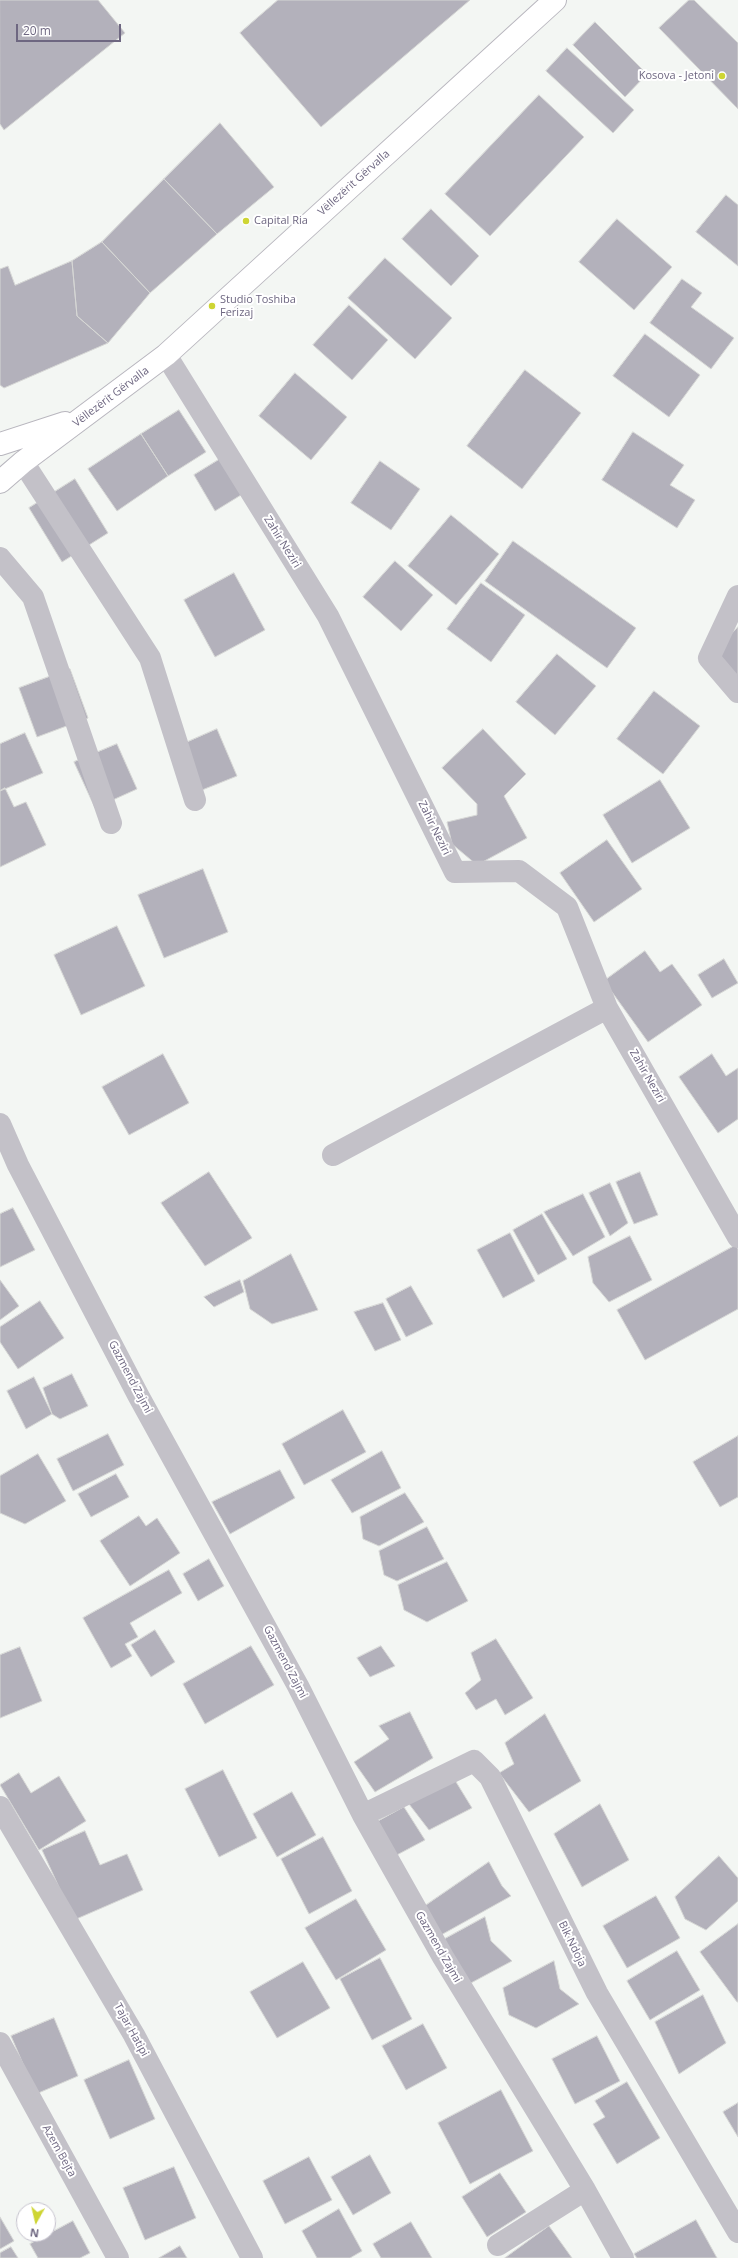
<!DOCTYPE html>
<html>
<head>
<meta charset="utf-8">
<style>
	body { margin:0 }
	#map { position:relative; width:738px; height:2258px; overflow:hidden; background:#f3f6f3; font-family:"Open Sans",sans-serif }
	canvas { display:block }
	.north { position:absolute; left:16px; top:2202px; width:40px; height:40px; box-sizing:border-box; background:#fff; border:1px solid #c5c2cd; border-radius:50%; rotate:188deg; font-size:11px; font-weight:700; line-height:16px; text-align:center; color:#6e6781 }
	.north::after { content:''; display:block; margin:auto; width:14px; height:18px; background:#ced533; clip-path:polygon(50% 0,100% 100%,50% 72%,0 100%) }
	.scale { position:absolute; left:16px; top:24px; width:105px; height:18px; box-sizing:border-box; border:2px solid #6e6781; border-top:0; padding-left:5px; font-size:12px; line-height:14px; white-space:nowrap; color:#6e6781; -webkit-text-stroke:3px #fff; paint-order:stroke }
</style>
</head>
<body>
<div id="map">
<canvas width="738" height="2258"></canvas>
<div class="north">N</div>
<div class="scale">20 m</div>
</div>
<script>
const ctx = document.querySelector('canvas').getContext('2d');
ctx.lineJoin = 'round';
function fill(path, color) { ctx.fillStyle = color; ctx.fill(path, 'evenodd'); }
function strokePath(path, color, width, dash) { ctx.strokeStyle = color; ctx.lineWidth = width; ctx.lineCap = dash ? 'butt' : 'round'; ctx.setLineDash(dash || []); ctx.stroke(path); }
function drawText(font, color, halo, rows, align = 'center') {
  ctx.font = font + ' "Open Sans",sans-serif'; ctx.lineWidth = 4; ctx.setLineDash([]); ctx.textBaseline = 'middle'; ctx.strokeStyle = halo; ctx.fillStyle = color; for (const [text, x, y, turn = 0] of rows) {
    ctx.save(); ctx.translate(x, y); ctx.rotate((+turn || 0) * Math.PI / 180); ctx.textAlign = isNaN(turn) ? turn : align; if (halo) ctx.strokeText(text, 0, 0); ctx.fillText(text, 0, 0); ctx.restore();
  }
}
const building = new Path2D(`
	M0 0H98L125 33 4 130 0 124Z
	M278 0H470L321 127 240 33Z
	M689 0H694L738 43V109L659 28Z
	M595 22 647 74 625 97 573 45Z
	M567 48 634 110 613 133 546 71Z
	M539 95 584 137 490 236 445 194Z
	M220 123 274 187 217 234 164 179Z
	M164 179 217 234 150 293 102 242Z
	M726 195 738 205V266L696 232Z
	M431 209 479 256 451 286 402 239Z
	M617 219 672 267 634 310 579 262Z
	M102 242 150 293 108 343 77 316 72 261Z
	M385 258 452 318 415 359 348 298Z
	M72 261 77 316 108 343 4 388 0 385V269L8 266 15 285Z
	M682 279 702 293 691 307 734 338 711 369 650 323Z
	M349 305 388 340 352 380 313 345Z
	M645 334 700 375 669 417 613 376Z
	M525 370 581 413 522 489 467 446Z
	M295 373 347 417 311 460 259 416Z
	M179 410 206 452 168 476 141 434Z
	M633 432 684 465 670 485 695 500 677 528 602 480Z
	M141 434 168 476 117 511 88 469Z
	M220 459 241 495 215 511 194 475Z
	M380 461 420 489 391 530 351 503Z
	M75 479 108 533 62 562 29 508Z
	M451 515 499 554 456 605 408 566Z
	M513 541 636 628 607 668 485 581Z
	M395 561 433 595 401 631 363 597Z
	M234 573 265 630 215 657 184 600Z
	M481 583 525 615 491 662 447 629Z
	M738 627V678L712 655Z
	M557 654 596 686 555 735 516 702Z
	M70 669 88 718 37 737 19 688Z
	M654 691 700 726 663 774 617 739Z
	M217 729 237 776 202 790 183 744Z
	M483 729 526 774 504 796 527 838 477 865 452 844 447 822 477 815V804L442 768Z
	M25 733 43 773 0 791V744Z
	M117 744 137 789 95 808 74 762Z
	M660 780 690 828 632 863 603 815Z
	M5 788 14 807 26 802 46 845 0 867V791Z
	M607 840 642 889 594 922 560 873Z
	M203 869 228 932 164 958 138 895Z
	M117 926 145 986 81 1015 54 955Z
	M645 951 660 972 672 964 702 1005 648 1042 604 981Z
	M724 959 738 983 712 998 698 975Z
	M163 1054 189 1103 129 1135 102 1087Z
	M712 1054 726 1076 738 1068V1119L718 1133 679 1077Z
	M209 1172 252 1238 205 1266 161 1203Z
	M640 1172 658 1215 634 1224 616 1182Z
	M610 1183 628 1223 610 1236 589 1193Z
	M583 1194 605 1237 573 1256 544 1212Z
	M13 1208 35 1250 0 1267V1214Z
	M542 1214 567 1259 538 1275 513 1230Z
	M510 1233 535 1281 503 1298 477 1250Z
	M630 1236 652 1280 609 1302 593 1283 588 1257Z
	M736 1245 738 1249V1309L645 1360 617 1310Z
	M291 1254 318 1310 272 1324 250 1309 243 1281Z
	M0 1280 19 1306 0 1320Z
	M240 1280 244 1292 214 1307 204 1297Z
	M411 1286 433 1324 406 1337 386 1299Z
	M40 1301 64 1338 18 1369 0 1342V1327Z
	M383 1303 401 1340 375 1351 354 1312Z
	M72 1374 88 1406 60 1419 52 1414 43 1388Z
	M34 1377 52 1414 26 1429 7 1391Z
	M343 1410 366 1452 304 1485 282 1444Z
	M108 1434 124 1465 73 1491 57 1459Z
	M738 1436V1497L720 1507 693 1462Z
	M382 1451 401 1488 352 1513 331 1480Z
	M38 1454 66 1501 25 1524 0 1513V1476Z
	M280 1470 295 1498 230 1534 212 1502Z
	M116 1474 129 1497 91 1517 78 1494Z
	M405 1493 424 1522 379 1546 363 1539 360 1517Z
	M139 1516 146 1526 157 1518 180 1553 130 1586 100 1541Z
	M427 1527 444 1559 397 1581 384 1575 379 1551Z
	M209 1559 224 1586 198 1601 183 1574Z
	M447 1562 468 1601 427 1622 404 1610 398 1585Z
	M169 1570 182 1593 130 1623 138 1637 125 1644 132 1656 111 1668 83 1618Z
	M155 1630 175 1662 151 1677 131 1645Z
	M496 1639 533 1698 505 1715 496 1699 476 1710 465 1693 481 1680 471 1653Z
	M251 1646 274 1685 205 1724 183 1684Z
	M381 1646 395 1666 370 1677 357 1658Z
	M20 1647 42 1701 0 1718V1655Z
	M410 1712 433 1758 375 1792 354 1762 389 1739 379 1726Z
	M545 1714 581 1781 529 1812 499 1773 514 1764 505 1743Z
	M223 1770 257 1838 219 1857 185 1789Z
	M19 1773 31 1793 59 1776 86 1821 39 1850 0 1785Z
	M453 1777 472 1808 429 1830 409 1804Z
	M292 1792 316 1835 277 1857 253 1814Z
	M600 1804 629 1860 582 1887 554 1834Z
	M404 1807 425 1840 393 1857 373 1824Z
	M85 1831 100 1865 127 1854 143 1890 74 1920 42 1850Z
	M323 1837 352 1891 309 1914 281 1859Z
	M719 1856 738 1878V1901L706 1930 685 1919 675 1897Z
	M489 1862 502 1886 511 1896 441 1935 422 1908Z
	M656 1896 680 1938 627 1968 603 1926Z
	M356 1899 386 1950 336 1980 305 1928Z
	M485 1917 491 1941 512 1961 469 1984 441 1941Z
	M738 1924V2002H737L700 1952Z
	M677 1951 700 1990 650 2020 627 1981Z
	M380 1958 412 2019 372 2040 340 1979Z
	M554 1961 560 1989 579 2004 536 2028 509 2015 503 1988Z
	M303 1962 330 2008 277 2038 250 1992Z
	M703 1995 726 2043 679 2074 655 2022Z
	M54 2018 78 2076 36 2094 11 2036Z
	M423 2024 447 2068 406 2090 382 2046Z
	M597 2036 620 2081 575 2104 552 2059Z
	M129 2060 155 2119 110 2139 84 2080Z
	M627 2082 660 2138 617 2164 593 2124 605 2117 595 2101Z
	M501 2090 533 2151 470 2184 438 2123Z
	M738 2103V2137L723 2112Z
	M370 2155 391 2193 353 2215 331 2177Z
	M309 2157 332 2200 285 2224 263 2181Z
	M174 2167 196 2218 145 2240 123 2188Z
	M500 2173 526 2212 487 2237 462 2197Z
	M339 2209 362 2251 350 2258H317L302 2231Z
	M0 2217 14 2241 0 2249Z
	M696 2220 717 2258H637L634 2254Z
	M73 2221 90 2253 80 2258H38L30 2244Z
	M411 2222 432 2258H381L373 2244Z
	M549 2226 572 2258H505Z
	M180 2246 187 2258H159Z
	M11 2247 18 2258H0V2253Z`);
fill(building, '#b3b1bb');
strokePath(building, '#d6d7d5', 1);
const secondary = new Path2D(`
	M0 444 65 423
	M0 482 23 462 166 355 555 0`);
strokePath(secondary, '#b8b6be', 24);
strokePath(new Path2D(`
	M166 355 328 616 455 872 519 871 567 907 607 1008 738 1237
	M23 462 150 658 195 800
	M0 558 33 597 111 823
	M738 596 709 658 738 692
	M0 1124 18 1165 138 1395 298 1686 363 1815 443 1957 585 2190 623 2258
	M333 1155 607 1008
	M0 1807 134 2035 252 2258
	M363 1815 474 1761 490 1777 597 1993 738 2232
	M0 2043 118 2258
	M498 2245 585 2190`), '#c3c1c8', 22);
strokePath(secondary, '#fff', 22);
for (const [x, y, r, color] of [
	[722,76,4,"#ced533"],
	[246,221,4,"#ced533"],
	[212,306,4,"#ced533"]
]) { const dot = new Path2D(); dot.arc(x, y, r, 0, 2 * Math.PI); ctx.fillStyle = color; ctx.fill(dot); strokePath(dot, '#fff', 1.5); }
drawText('11px', '#6e6781', '#fff', [
	["Kosova - Jetoni",714,76,"right"],
	["Capital Ria",254,221],
	["Studio Toshiba",220,300],
	["Ferizaj",220,313]
], 'left');
drawText('11px', '#6e6781', '#fff', [
	["Vëllezërit Gërvalla",354,183,-42],
	["Vëllezërit Gërvalla",111,397,-37],
	["Zahir Neziri",282,542,58],
	["Zahir Neziri",434,828,64],
	["Zahir Neziri",647,1076,60],
	["Gazmend Zajmi",130,1377,62],
	["Gazmend Zajmi",285,1662,62],
	["Bik Ndoja",572,1944,64],
	["Gazmend Zajmi",438,1947,60],
	["Tajar Hatipi",131,2030,61],
	["Azem Bejta",59,2151,61]
]);
</script>
</body>
</html>
